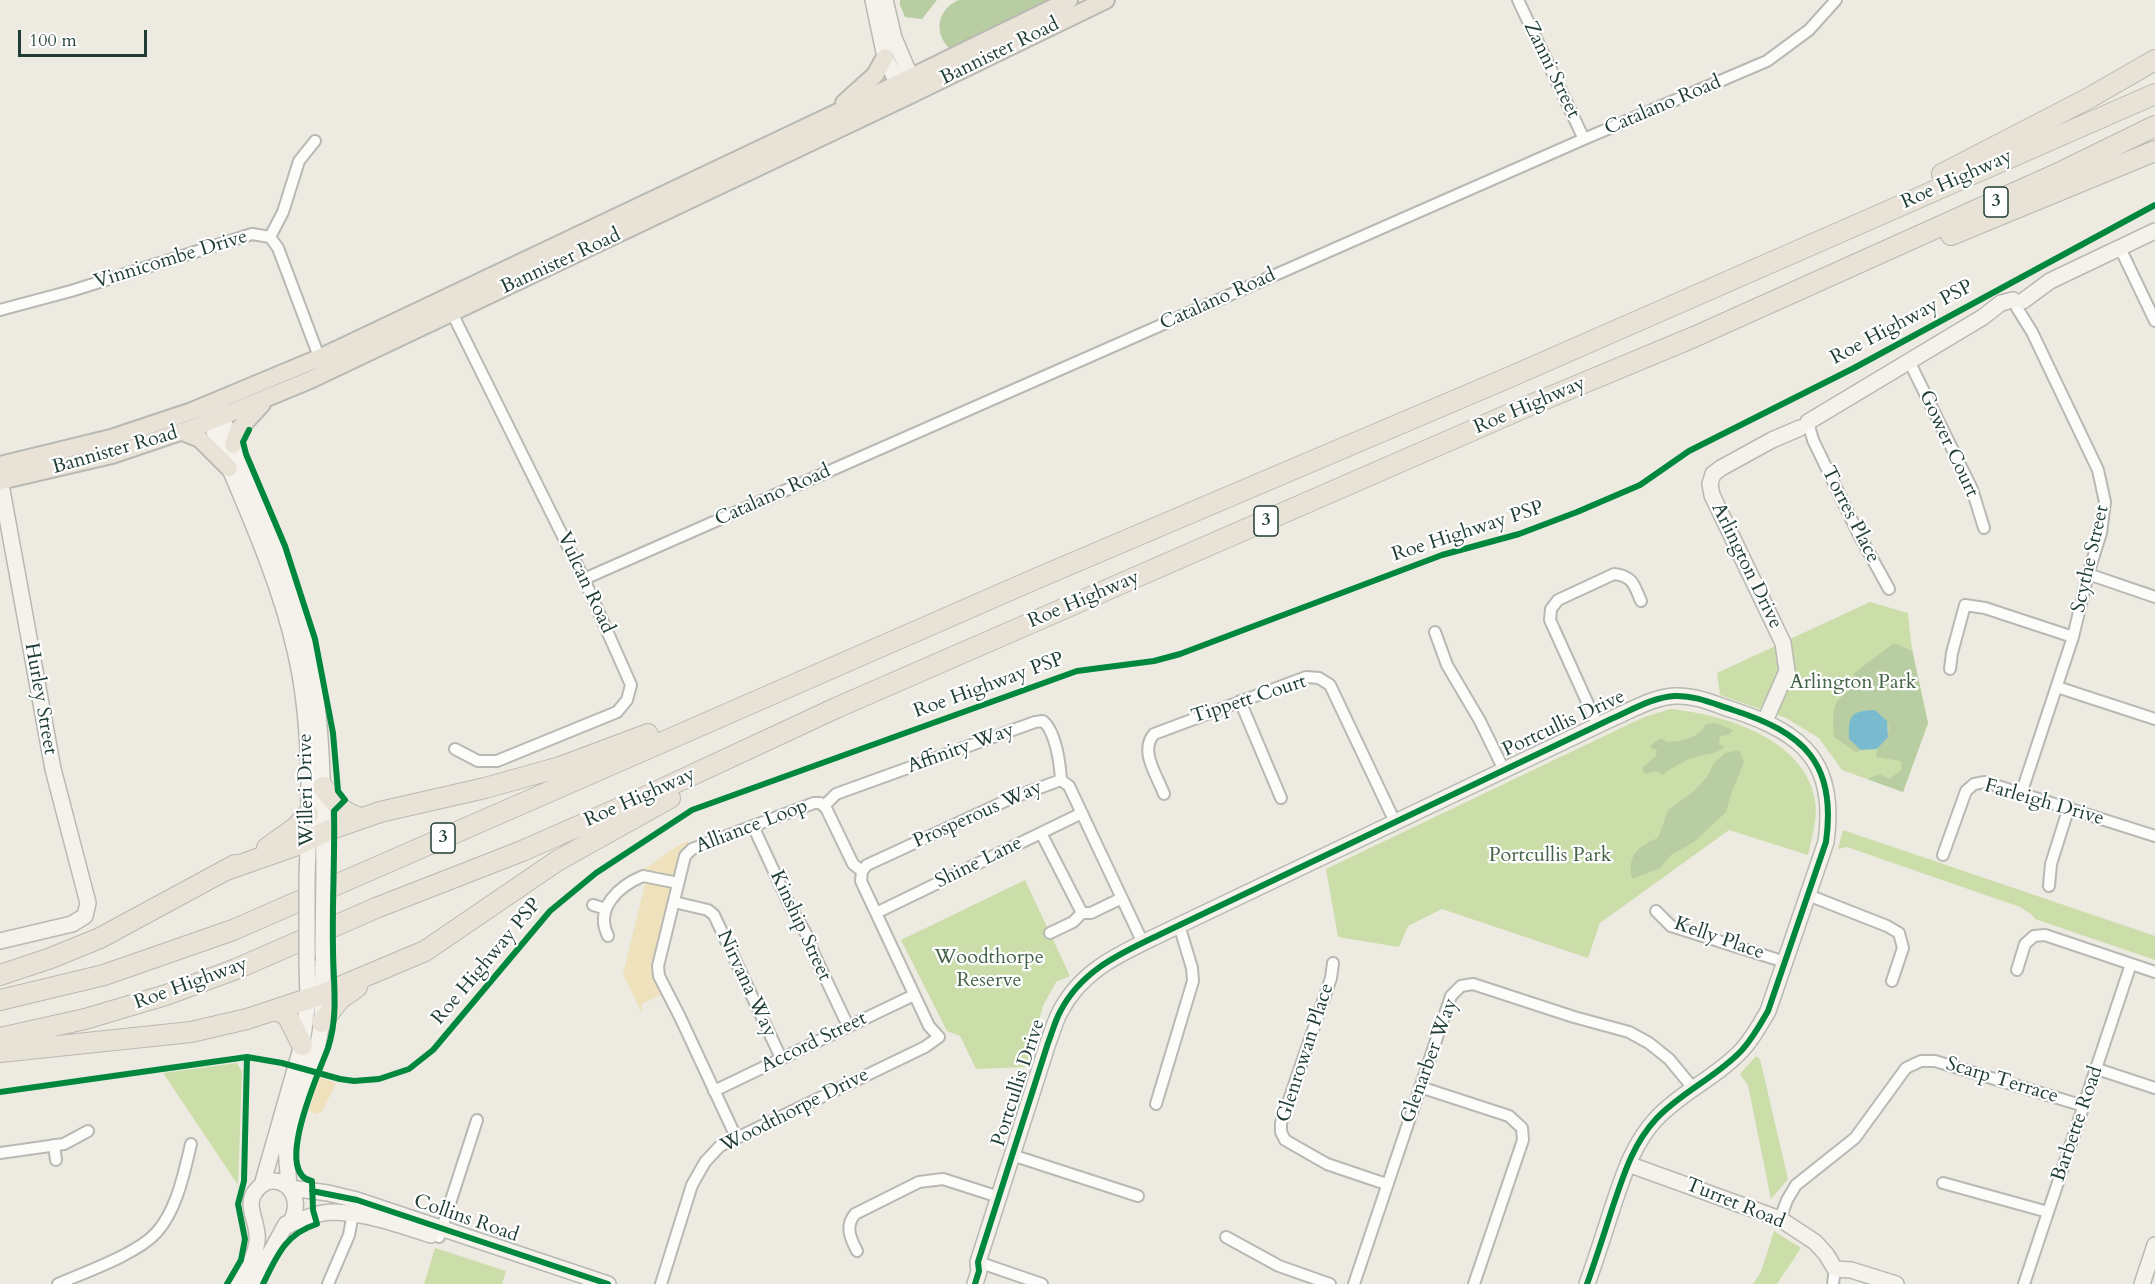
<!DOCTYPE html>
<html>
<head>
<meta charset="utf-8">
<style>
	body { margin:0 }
	#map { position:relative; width:2155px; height:1284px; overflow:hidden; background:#edeae1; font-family:Cardo,serif }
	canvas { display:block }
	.scale { position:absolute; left:18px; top:30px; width:129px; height:27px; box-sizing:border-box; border:3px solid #1f3d34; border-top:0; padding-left:8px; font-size:18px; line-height:21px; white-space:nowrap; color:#1f3d34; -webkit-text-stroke:4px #fff; paint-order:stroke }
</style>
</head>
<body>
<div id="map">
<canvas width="2155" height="1284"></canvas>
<div class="scale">100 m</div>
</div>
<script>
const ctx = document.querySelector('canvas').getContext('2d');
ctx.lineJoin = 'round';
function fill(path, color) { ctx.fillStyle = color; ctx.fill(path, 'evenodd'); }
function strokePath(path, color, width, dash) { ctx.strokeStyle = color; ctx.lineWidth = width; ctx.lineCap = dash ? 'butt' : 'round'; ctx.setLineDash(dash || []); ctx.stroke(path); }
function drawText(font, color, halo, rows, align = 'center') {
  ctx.font = font + ' Cardo,serif'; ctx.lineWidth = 4.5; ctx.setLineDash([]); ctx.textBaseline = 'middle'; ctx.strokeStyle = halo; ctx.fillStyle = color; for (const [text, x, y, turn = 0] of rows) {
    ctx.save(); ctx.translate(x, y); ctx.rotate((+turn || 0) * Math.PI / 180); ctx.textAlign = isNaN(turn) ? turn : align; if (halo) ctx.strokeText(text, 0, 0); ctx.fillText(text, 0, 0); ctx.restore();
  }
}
fill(new Path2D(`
	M1870 602 1908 613 1911 643 1928 723 1903 792 1842 770 1819 738 1786 718 1720 695 1717 673Z
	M1671 709C1725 715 1804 738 1815 800 1818 819 1812 837 1808 855L1729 830 1600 923 1588 958 1442 909 1408 926 1399 947 1338 937 1326 869 1644 717Z
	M1843 830 2155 936V960L2035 919 2032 915 2020 907 1847 847 1838 849Z
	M1025 880 1070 976 1056 982 1043 1006 1026 1067 976 1069 960 1036 947 1031 901 940Z
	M1756 1056 1760 1059 1788 1179 1771 1199 1748 1085 1740 1074Z
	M237 1063 242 1072 238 1185 163 1073Z
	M1774 1231 1801 1248 1777 1284H1753L1761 1272Z
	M435 1248 506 1271 502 1284H424Z`), '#cbdda9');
fill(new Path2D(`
	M900 0H937L922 19 905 17 900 5Z
	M959 0H1050L950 49C933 33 937 9 959 0Z
	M1894 643 1912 651 1928 723 1903 792 1867 779 1880 774 1889 779 1902 770 1901 761 1876 757C1878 742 1888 743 1889 726L1859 711 1849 739 1861 750 1856 752 1834 737C1832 704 1832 702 1859 683L1853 674Z
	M1715 723 1733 730 1728 735 1720 736 1719 744 1724 747C1716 755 1711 753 1702 755 1690 758 1671 767 1663 775L1656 771 1645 774 1642 768 1656 756 1657 750 1650 748 1653 743 1661 738 1667 742C1682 741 1698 739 1706 724Z
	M1739 750 1744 762 1731 794 1726 812 1694 842 1671 855 1660 868 1632 879C1627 855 1638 846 1658 838L1668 810 1693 792 1707 777 1714 763 1725 753Z`), '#b8cda1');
fill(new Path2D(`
	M688 841 689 845 675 876 642 871 676 847Z
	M646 880 671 888 672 893 654 969 663 994 643 1003 641 1012 623 974Z
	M319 1077 336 1083 323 1110 317 1114 309 1111Z`), '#eee1bc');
fill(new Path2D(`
	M1875 710 1887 721 1888 737 1877 749 1861 750 1849 739C1848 715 1851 711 1875 710Z`), '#7abacf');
const street = new Path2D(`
	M1518 0 1584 139
	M270 237 283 212 299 161 315 141
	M2120 248 2155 321
	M2017 308 2032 332 2098 470 2105 502 2101 533 2088 574 2073 637 2021 794
	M450 309 584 579 631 685 627 700 617 712 497 761H478L455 749
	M0 310 71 291 252 234 270 237 278 248 321 362
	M1909 361 1972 489 1984 528
	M1809 426 1813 440 1858 533 1889 589
	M2088 574 2155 597
	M584 579 1584 139 1767 61 1809 30 1836 0
	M1435 632 1447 665 1480 721 1504 770
	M1950 669 1952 653 1965 605 1985 608 2073 637
	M2057 687 2155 719
	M1240 701 1281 798
	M1598 726 1550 620 1551 609 1558 600 1614 574C1633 576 1634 585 1641 601
	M1164 794C1157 775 1139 751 1154 734L1306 677 1319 678 1330 685 1395 822
	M824 806 836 794 1035 722 1043 721C1056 732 1060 764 1061 780
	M753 826 790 906 808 937 814 954 848 1026
	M1041 833 1082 913
	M1943 855 1966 791 1974 784 1985 782 2155 836
	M862 871 867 865 1012 798 1061 780 1069 786 1143 943
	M2049 886 2051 864 2069 807
	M1808 895 1887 926 1899 933 1903 948 1892 981
	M674 902 708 910 714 915 781 1058
	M593 905 606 909
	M1656 911 1671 926 1785 962
	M876 913 1082 813
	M1050 933 1073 922 1082 913H1091L1122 898
	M608 936C594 908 619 886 643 876L678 883
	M1333 963 1331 978 1281 1123V1132L1285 1140 1327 1164 1386 1184
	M2017 970 2025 944 2034 936 2045 935 2155 972
	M2097 1069 2155 1088
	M1420 1087 1509 1116 1522 1128 1523 1140 1474 1284
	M714 1091 914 995
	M1156 1104 1193 981 1192 968 1179 925
	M54 1145 56 1160
	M0 1153 64 1144 88 1131
	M1012 1155 1138 1196
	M1943 1183 2048 1212
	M1780 1219 1787 1200 1796 1185 1855 1138 1906 1068 1921 1061H1935L2084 1106
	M439 1237 477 1120
	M1226 1237 1279 1266 1330 1284
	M857 1251C850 1238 845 1226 855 1214L919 1182 943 1179 999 1197
	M978 1262 1042 1284
	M58 1284C85 1272 137 1254 156 1233 177 1210 184 1173 191 1144
	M328 1284 349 1235 354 1208
	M661 1284 692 1185 705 1162 720 1146 925 1047 939 1037 929 1026 861 881 862 871 853 864 826 808 820 803H814L692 849 685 856 658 966 659 976 680 1017 736 1137
	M1354 1284 1451 996 1461 986 1473 984 1574 1017 1629 1032 1649 1043 1669 1059 1693 1088
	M1833 1284 1835 1269
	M2024 1284 2131 964`);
const secondary = new Path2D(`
	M873 0 885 57 902 93
	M885 0 894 38 915 87
	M2023 301 2050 281 2155 231
	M217 405C243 472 278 538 298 608 323 693 323 782 324 870
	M206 411C237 490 276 567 295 650 312 722 310 803 307 877
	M1808 422 1983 317 2001 303 2013 300
	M0 479 53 769 88 903 85 916 72 924 0 941
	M1765 721 1787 671 1783 643 1712 495 1710 484 1713 474 1721 468 1772 440 1800 428
	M1628 1164 1780 1219 1815 1242 1826 1254 1835 1269 1851 1270 1896 1284
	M262 1185 302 1045 308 999 307 961
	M289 1187 286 1147 295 1113 317 1049 322 1022 323 954
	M290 1188 328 1193 357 1200 608 1284
	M289 1225C303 1219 318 1212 334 1212 366 1213 401 1225 431 1235
	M238 1284C246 1270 255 1258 257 1242 260 1225 244 1206 255 1192 274 1165 310 1192 289 1225
	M253 1284 286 1224
	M975 1284 979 1271 978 1262 1048 1043C1052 1033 1055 1021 1060 1012 1082 969 1122 953 1163 933L1611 719C1632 710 1653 697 1675 696 1695 695 1714 704 1733 710 1804 733 1837 763 1826 842L1768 1011C1760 1025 1753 1038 1742 1050 1717 1077 1681 1092 1656 1119 1632 1145 1623 1177 1612 1209 1604 1234 1596 1259 1587 1284
	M2142 1284 2155 1245`);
const primary = new Path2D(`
	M844 103 875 75 885 57
	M183 432 200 439 229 468
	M233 445 238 430 262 404
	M0 465 111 438 192 411 319 358 897 84 1069 0
	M0 481 112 455 201 425 310 380 904 98 1106 0`);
const highway = new Path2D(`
	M1942 174 2089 98 2155 60
	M1951 235 2155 151
	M323 787C334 802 342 813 361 818
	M267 848 295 828 308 814
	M226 870 297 845 334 828 380 812 485 788 560 767 648 734
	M0 975 51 958 100 938 235 865
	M0 1000 104 975 233 930 1040 577 1510 377 2155 94
	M275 1010 287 1015 302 1045
	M322 1022 340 999 357 987
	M0 1038 85 1019 166 995 236 969 376 908 522 851 647 796 836 708 1526 407 1694 337 2063 171 2155 126
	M0 1052 191 1032 247 1019 323 994 425 951 557 861 670 798`);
strokePath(street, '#b8b9b3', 14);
strokePath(secondary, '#b8b9b3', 18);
strokePath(primary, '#b8b9b3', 20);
strokePath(highway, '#b8b9b3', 22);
strokePath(street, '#fcfcfa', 10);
strokePath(secondary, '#f5f2ec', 15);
strokePath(primary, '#e9e2d7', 16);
strokePath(highway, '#e9e2d7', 20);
const secondaryBridge = new Path2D(`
	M323 954 324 870
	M307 961V877`);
strokePath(secondaryBridge, '#b8b9b3', 18, []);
strokePath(secondaryBridge, '#f5f2ec', 15);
strokePath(new Path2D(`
	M249 430 243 442 246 454 285 546 315 639 333 733 338 791 345 800 334 811C335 857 332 903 333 948 333 983 339 1014 328 1048 320 1070 272 1174 312 1181L313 1210 317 1224C285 1234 277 1256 263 1284
	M0 1092 247 1057 282 1063 340 1079 354 1081 379 1079 409 1069 433 1050 550 911 596 873 692 810 1077 671 1154 661 1180 654 1442 555 1519 534 1577 512 1640 485 1689 451 1854 368 2155 205
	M312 1191 357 1200 608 1284
	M227 1284 241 1260 245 1239 238 1204 244 1181 247 1057
	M975 1284 979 1271 978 1262 1048 1043C1052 1033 1055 1021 1060 1012 1082 969 1122 953 1163 933L1611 719C1632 710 1653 697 1675 696 1695 695 1714 704 1733 710 1804 733 1837 763 1826 842L1768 1011C1760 1025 1753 1038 1742 1050 1717 1077 1681 1092 1656 1119 1632 1145 1623 1177 1612 1209 1604 1234 1596 1259 1587 1284`), '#00873e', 6);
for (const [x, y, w] of [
	[1996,202,24],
	[1266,521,24],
	[443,838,24]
]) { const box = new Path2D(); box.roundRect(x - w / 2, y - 15, w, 30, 4.5); ctx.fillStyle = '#fff'; ctx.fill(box); strokePath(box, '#1f3d34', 1.5); }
drawText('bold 18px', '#1f3d34', null, [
	["3",1996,202],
	["3",1266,521],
	["3",443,838]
]);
drawText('20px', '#1f3d34', '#fff', [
	["Bannister Road",1000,52,-26],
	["Zanni Street",1551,70,64],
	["Catalano Road",1663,106,-23],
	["Roe Highway",1957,180,-24],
	["Vinnicombe Drive",171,260,-17],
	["Bannister Road",561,262,-25],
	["Catalano Road",1218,300,-24],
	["Roe Highway PSP",1902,323,-28],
	["Roe Highway",1530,406,-23],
	["Gower Court",1948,444,65],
	["Bannister Road",115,451,-16],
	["Catalano Road",773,496,-24],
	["Torres Place",1850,515,63],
	["Roe Highway PSP",1468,532,-18],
	["Scythe Street",2091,559,-77],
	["Arlington Drive",1746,566,64],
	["Vulcan Road",585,583,65],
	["Roe Highway",1084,600,-23],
	["Roe Highway PSP",989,686,-20],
	["Hurley Street",40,699,80],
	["Tippett Court",1249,700,-18],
	["Portcullis Drive",1564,724,-25],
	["Affinity Way",961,749,-20],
	["Willeri Drive",307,790,-91],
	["Roe Highway",640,798,-24],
	["Farleigh Drive",2044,803,16],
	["Prosperous Way",978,815,-24],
	["Alliance Loop",752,827,-21],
	["Shine Lane",979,863,-26],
	["Kinship Street",800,926,65],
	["Kelly Place",1719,939,19],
	["Roe Highway PSP",487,962,-50],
	["Roe Highway",191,984,-20],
	["Nirvana Way",746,984,65],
	["Accord Street",814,1043,-26],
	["Glenrowan Place",1306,1053,-72],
	["Glenarber Way",1430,1061,-70],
	["Scarp Terrace",2002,1081,17],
	["Portcullis Drive",1019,1083,-72],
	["Woodthorpe Drive",795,1111,-27],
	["Barbette Road",2078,1124,-71],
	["Turret Road",1735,1204,22],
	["Collins Road",466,1219,19]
]);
drawText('20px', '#436246', '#fff', [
	["Arlington Park",1853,683],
	["Portcullis Park",1550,856],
	["Woodthorpe",989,958],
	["Reserve",989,981]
]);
</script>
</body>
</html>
